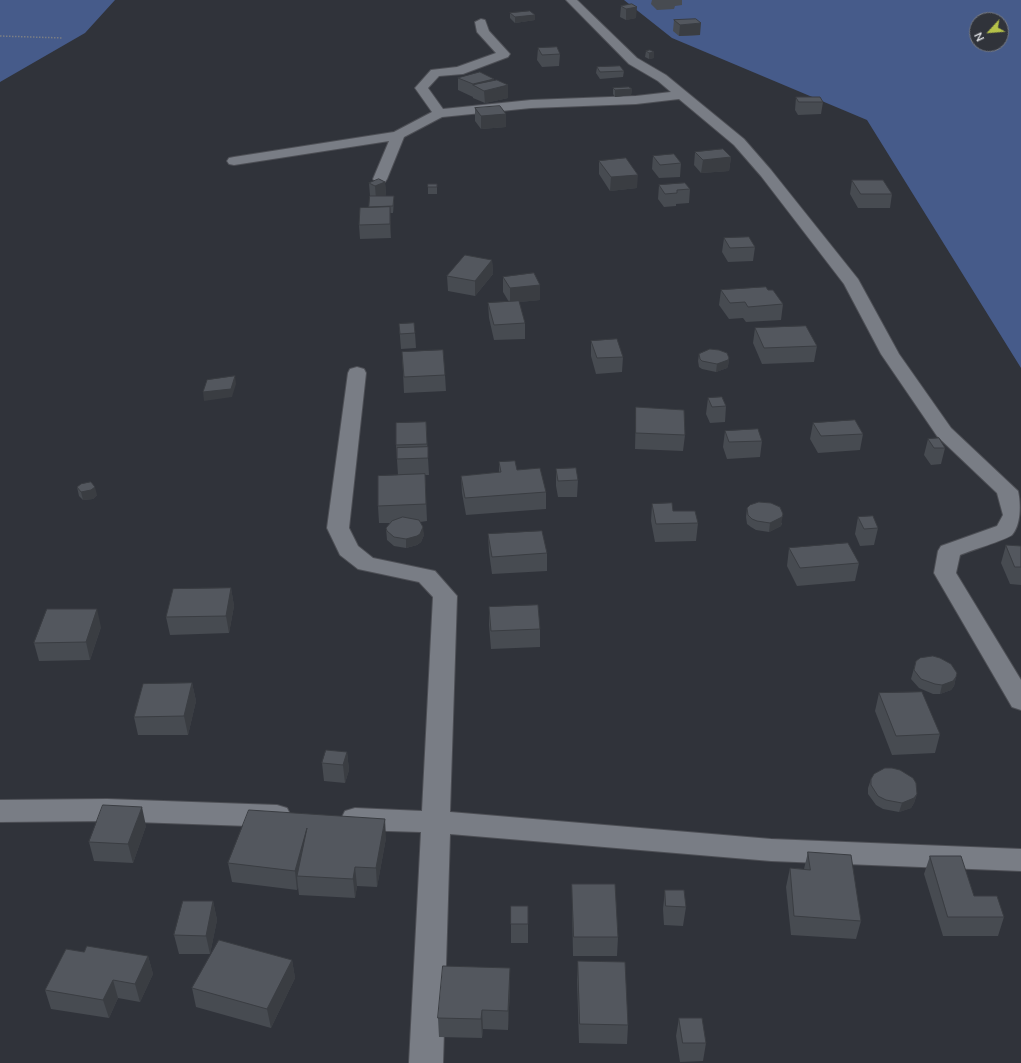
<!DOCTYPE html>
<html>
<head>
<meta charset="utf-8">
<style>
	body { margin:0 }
	#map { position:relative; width:1021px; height:1063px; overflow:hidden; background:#30333a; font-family:Mulish,sans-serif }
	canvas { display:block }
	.north { position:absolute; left:969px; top:12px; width:40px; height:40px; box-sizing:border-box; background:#30333a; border:1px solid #777a80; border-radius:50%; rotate:244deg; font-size:11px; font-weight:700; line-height:16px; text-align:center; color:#e2e4e8 }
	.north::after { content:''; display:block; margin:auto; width:14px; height:18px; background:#b5c249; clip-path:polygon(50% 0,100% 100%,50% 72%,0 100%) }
</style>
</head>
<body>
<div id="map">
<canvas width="1021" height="1063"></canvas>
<div class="north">N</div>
</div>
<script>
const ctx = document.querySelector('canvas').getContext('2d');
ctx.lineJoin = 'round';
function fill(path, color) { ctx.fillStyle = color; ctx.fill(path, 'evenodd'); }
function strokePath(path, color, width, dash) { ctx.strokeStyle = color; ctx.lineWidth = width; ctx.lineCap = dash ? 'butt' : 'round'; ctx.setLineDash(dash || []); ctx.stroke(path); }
fill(new Path2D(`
	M0 0H115L85 33 0 82Z
	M624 0H1021V368L867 120 672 38ZM977 20H1001V44H977Z`), '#465b8a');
const street = new Path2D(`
	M566 0H577L637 58 666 75 744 139 771 170 858 279 899 354 951 428 1018 491C1021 504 1021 525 1012 535 1003 541 972 550 960 555L956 573 1021 680V710L1012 707 934 573 938 551 941 546 997 526 1003 515 997 493 937 436 881 354 844 284 761 176 734 145 679 99 636 104 531 108 442 117 404 137 387 179 385 182H375L373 179 389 141 234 165 229 164 227 161 229 158 234 157 394 132 432 112 415 88 431 70 457 67 496 53 477 32 475 22 481 19 485 20 489 31 510 54 508 57 463 74 439 76 428 88 443 109 531 100 636 96 671 92 658 81 629 64Z
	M357 367 364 369 366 373 349 528 358 546 373 558 435 571 457 596 450 812 771 839 1021 849V871L771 861 450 834 443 1063H409L421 832 355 830 345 827 341 819 345 811 355 808 422 811 433 597 419 582 358 569 340 555 327 528 348 373 350 369Z
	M107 799 277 805 287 808 291 816 287 824 277 827 107 821 0 822V800Z`);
strokePath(street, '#4d4f55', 2);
strokePath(new Path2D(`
	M0 36 63 38`), '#7b7e84', 1.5, [1.5, 1.5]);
fill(street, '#797d85');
fill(new Path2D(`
	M652 0H682V5L675 6 674 9 657 10 651 4Z
	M632 4 636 18 626 20 620 17 621 6Z
	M510 13 535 20 515 23 510 18Z
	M674 20 700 35 679 36 673 31Z
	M538 48 560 54 559 66 542 67 537 60Z
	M646 51 654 52V58L649 59 645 57Z
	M597 67 624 71 623 77 600 79 596 73Z
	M458 78 494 80 508 98 485 103 473 98V97L458 90Z
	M613 88 632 89 631 95 615 97 613 94Z
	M796 97 823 102 821 114 798 115 795 110Z
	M475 108 506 127 481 129 475 121Z
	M695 152 731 157 729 171 701 173 694 165Z
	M653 156 681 163 680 177 659 178 652 169Z
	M599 161 637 188 610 191 599 174Z
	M852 180 892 194 890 208H858L850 194Z
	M385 182 386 196H384H394V203L393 213H390L391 238 360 239 359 225 369 208 370 197V196L369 183Z
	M428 184H437V194H428Z
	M659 185 690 189 689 203 676 204V206L664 207 658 199Z
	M724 238 755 247 753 261 728 262 722 252Z
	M492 260 493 274 475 296 448 291 447 276Z
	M503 277 540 285V300L519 302 525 323V339L494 340 489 318 488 303 509 302 503 292Z
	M721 290H768L783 304 781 320 746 322 743 318 729 319 719 305Z
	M399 324 415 333 416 348 401 349Z
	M755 328 817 346 814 362 762 364 753 343Z
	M591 341 623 357 622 372 596 374 591 356Z
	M402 352 445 375 446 391 404 393Z
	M699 354 729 358 728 366 727 368 716 372 702 369 699 367 698 361Z
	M708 398 726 406 725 422 710 423 706 414Z
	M636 407 685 435 683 451 635 449Z
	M426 422 429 475H425L427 521 420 522 424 535 421 542 417 545 406 548 394 546 387 540 386 528 390 523H379L378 506 398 475 396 445Z
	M813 423 863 434 860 450 818 453 810 439Z
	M725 431 762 441 760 457 727 459 723 447Z
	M928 439 945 448 941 464 931 465 924 455Z
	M499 462 517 470 546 492V509L466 515 462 493 461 476 499 473Z
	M556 469 578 480 577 497H558L556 486Z
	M77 487 97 495 93 499 83 500 79 496Z
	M652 504 673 511 698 523 696 541 655 542 651 521Z
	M747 508 782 523 781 526 769 532 756 530 751 527 747 524 746 517Z
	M858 517 878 528 874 545 860 546 855 534Z
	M488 534 547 553V571L492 574 489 552Z
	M1006 545 1021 546V585L1010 584 1001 563Z
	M789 548 859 563 855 581 797 586 787 566Z
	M231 588 234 606 229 633 170 635 166 617Z
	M489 607 540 629V647L491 649 489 625Z
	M101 627 90 660 39 661 34 643Z
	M916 661 956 677 954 686 951 690 940 694H933L919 688 911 679Z
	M192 683 196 701 188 735H138L134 717Z
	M879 693 940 734 935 753 892 755 875 711Z
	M347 752 349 770 345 783 324 781 322 763Z
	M871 779 917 794 914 803 911 808 899 812 883 809 876 805 868 794V788Z
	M146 826 133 863 94 861 89 842Z
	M386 838 377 887 357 886 355 898 299 895 298 887 297 890 232 882 228 863Z
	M808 852 861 921 856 939 791 935 786 887 790 868 804 869Z
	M930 856 974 896 1004 917 998 936H943L924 874Z
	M572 884 618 937 617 956H573L572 903Z
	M665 890 686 907 683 926 664 925 663 909Z
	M213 901 217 920 210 954H179L174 935Z
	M511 906 528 924V943H511Z
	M84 952 148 956 153 974 140 1002 118 998 109 1018 51 1009 45 990Z
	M292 960 295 978 271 1028 196 1007 192 988Z
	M578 961 628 1025 627 1044 579 1043 577 980Z
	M510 986 508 1030 483 1029 482 1038 439 1037 438 1018Z
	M679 1018 706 1043 703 1061 680 1062 676 1036Z`), '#474b51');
fill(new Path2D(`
	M637 7 636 18 626 20V9Z
	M535 15V20L515 23V17Z
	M701 23 700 35 679 36 680 25Z
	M654 52V58L649 59V53Z
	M494 79V89L508 85V98L485 103 484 91 473 85V97V84Z
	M632 89 631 95 615 97V90Z
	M506 114V127L481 129V116Z
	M731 157 729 171 701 173 703 160Z
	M638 175 637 188 610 191 611 177Z
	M385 182 386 196 376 199 375 186Z
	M394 196V203L393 213V206Z
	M390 207 391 221V238L390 224Z
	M492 260 493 274 475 296V281Z
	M540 285V300L510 303V288Z
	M729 358 728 366 727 368 716 372 717 364Z
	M235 376 236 384 232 397 204 401 203 392Z
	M95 487 97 495 93 499 83 500 81 492Z
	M783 514 781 526 769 532 770 523Z
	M423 527 424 535 421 542 417 545 406 548V539Z
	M231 588 234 606 229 633 226 616Z
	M97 609 101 627 90 660 86 642Z
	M956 677 954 686 951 690 940 694 942 685Z
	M192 683 196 701 188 735 184 716Z
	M347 752 349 770 345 783 343 765Z
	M917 794 914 803 911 808 899 812 902 803Z
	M142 807 146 826 133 863 128 844Z
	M385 819 386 838 377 887 376 868Z
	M307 828 297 876 298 887 297 890 295 871Z
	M355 867 357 886 355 898 353 879Z
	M213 901 217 920 210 954 206 936Z
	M148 956 153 974 140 1002 135 984Z
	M292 960 295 978 271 1028 267 1009Z
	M510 968V986L508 1030V1011Z
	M113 980 118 998 109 1018 103 1000Z
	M482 1010 483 1029 482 1038 481 1019Z`), '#3a3d42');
const building = new Path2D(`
	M632 4 637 7 626 9 621 6Z
	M530 11 535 15 515 17 510 13Z
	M696 19 701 23 680 25 674 20Z
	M557 47 560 54 542 55 538 48Z
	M650 50 654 52 649 53 646 51Z
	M620 66 624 71 600 72 597 67Z
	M480 72 494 79 473 84 458 78Z
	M497 80 508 85 484 91 473 85Z
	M629 87 632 89 615 90 613 88Z
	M796 97H820L823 102H799Z
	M500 106 506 114 481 116 475 108Z
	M723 149 731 157 703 160 695 152Z
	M674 154 681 163 660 165 653 156Z
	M626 158 638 175 611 177 599 161Z
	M379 179 385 182 375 186 369 183Z
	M852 180H883L892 194H861Z
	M685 183 690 189 677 190V193L665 194 659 185Z
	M428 184H437V187H428Z
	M370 196H394L393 206 369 207Z
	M390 207V224L359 225 360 208Z
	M749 237 755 247 730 248 724 238Z
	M465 255 492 260 475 281 447 276Z
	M534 273 540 285 510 288 503 277Z
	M766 287 768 290H773L783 304 748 307 745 302 730 303 721 290Z
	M519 301 525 323 494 325 488 303Z
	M414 323 415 333 400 334 399 324Z
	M806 326 817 346 764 348 755 328Z
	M617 339 623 357 597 358 591 341Z
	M710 349 719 350 727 353 729 358 728 360 717 364 702 361 700 359 699 354Z
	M443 350 445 375 404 377 402 352Z
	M235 376 231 389 203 392 207 380Z
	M722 397 726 406 712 407 708 398Z
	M636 407 684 410 685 435 636 433Z
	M855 420 863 434 821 436 813 423Z
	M426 422 427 444 396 445V423Z
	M758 429 762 441 729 442 725 431Z
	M939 438 945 448H934L928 439Z
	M428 447V458L397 459V448Z
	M515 461 517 470 540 468 546 492 465 498 461 476 501 472 499 462Z
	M576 468 578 480 558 481 556 469Z
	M425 474 426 504 378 506V476Z
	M91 482 95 487 91 490 81 492 77 487 81 484Z
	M759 502 771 503 780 507 783 514 782 517 770 523 757 521 752 519 748 515 747 508 750 505Z
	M672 503 673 511H695L698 523 656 524 652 504Z
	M873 516 878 528 864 529 858 517Z
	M403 517 419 520 423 527 420 534 417 536 406 539 394 537 387 531 386 528 392 521Z
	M542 531 547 553 492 557 488 534Z
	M848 543 859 563 800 568 789 548Z
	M1006 545 1021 546V567H1015Z
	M231 588 226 616 166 617 173 589Z
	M538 605 540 629 491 631 489 607Z
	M47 609H97L86 642 34 643Z
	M933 656 940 658 951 664 957 673 956 677 953 681 942 685 935 684 921 679 914 670 916 661 920 658Z
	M192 683 184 716 134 717 143 684Z
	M922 692 940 734 896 736 879 693Z
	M326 750 347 752 343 765 322 763Z
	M885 768H892L900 770 913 778 916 783 917 794 914 798 902 803 886 800 878 796 871 785V779L874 774Z
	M103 805 142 807 128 844 89 842Z
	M249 810 385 819 376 868 355 867 353 879 297 876 307 828 295 871 228 863Z
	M808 852 851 855 861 921 794 916 790 868 810 870Z
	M930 856H961L974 896H997L1004 917H948Z
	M572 884H615L618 937H574Z
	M665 890H684L686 907 666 906Z
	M183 901H213L206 936 174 935Z
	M511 906H528V924H511Z
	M219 940 292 960 267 1009 192 988Z
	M87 946 148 956 135 984 113 980 103 1000 45 990 66 949 84 952Z
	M578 961 625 962 628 1025 580 1024Z
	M443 966 510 968 508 1011 482 1010 481 1019 438 1018Z
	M679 1018H702L706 1043H683Z`);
fill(building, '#53575e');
strokePath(building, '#3a3d42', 1);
</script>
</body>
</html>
